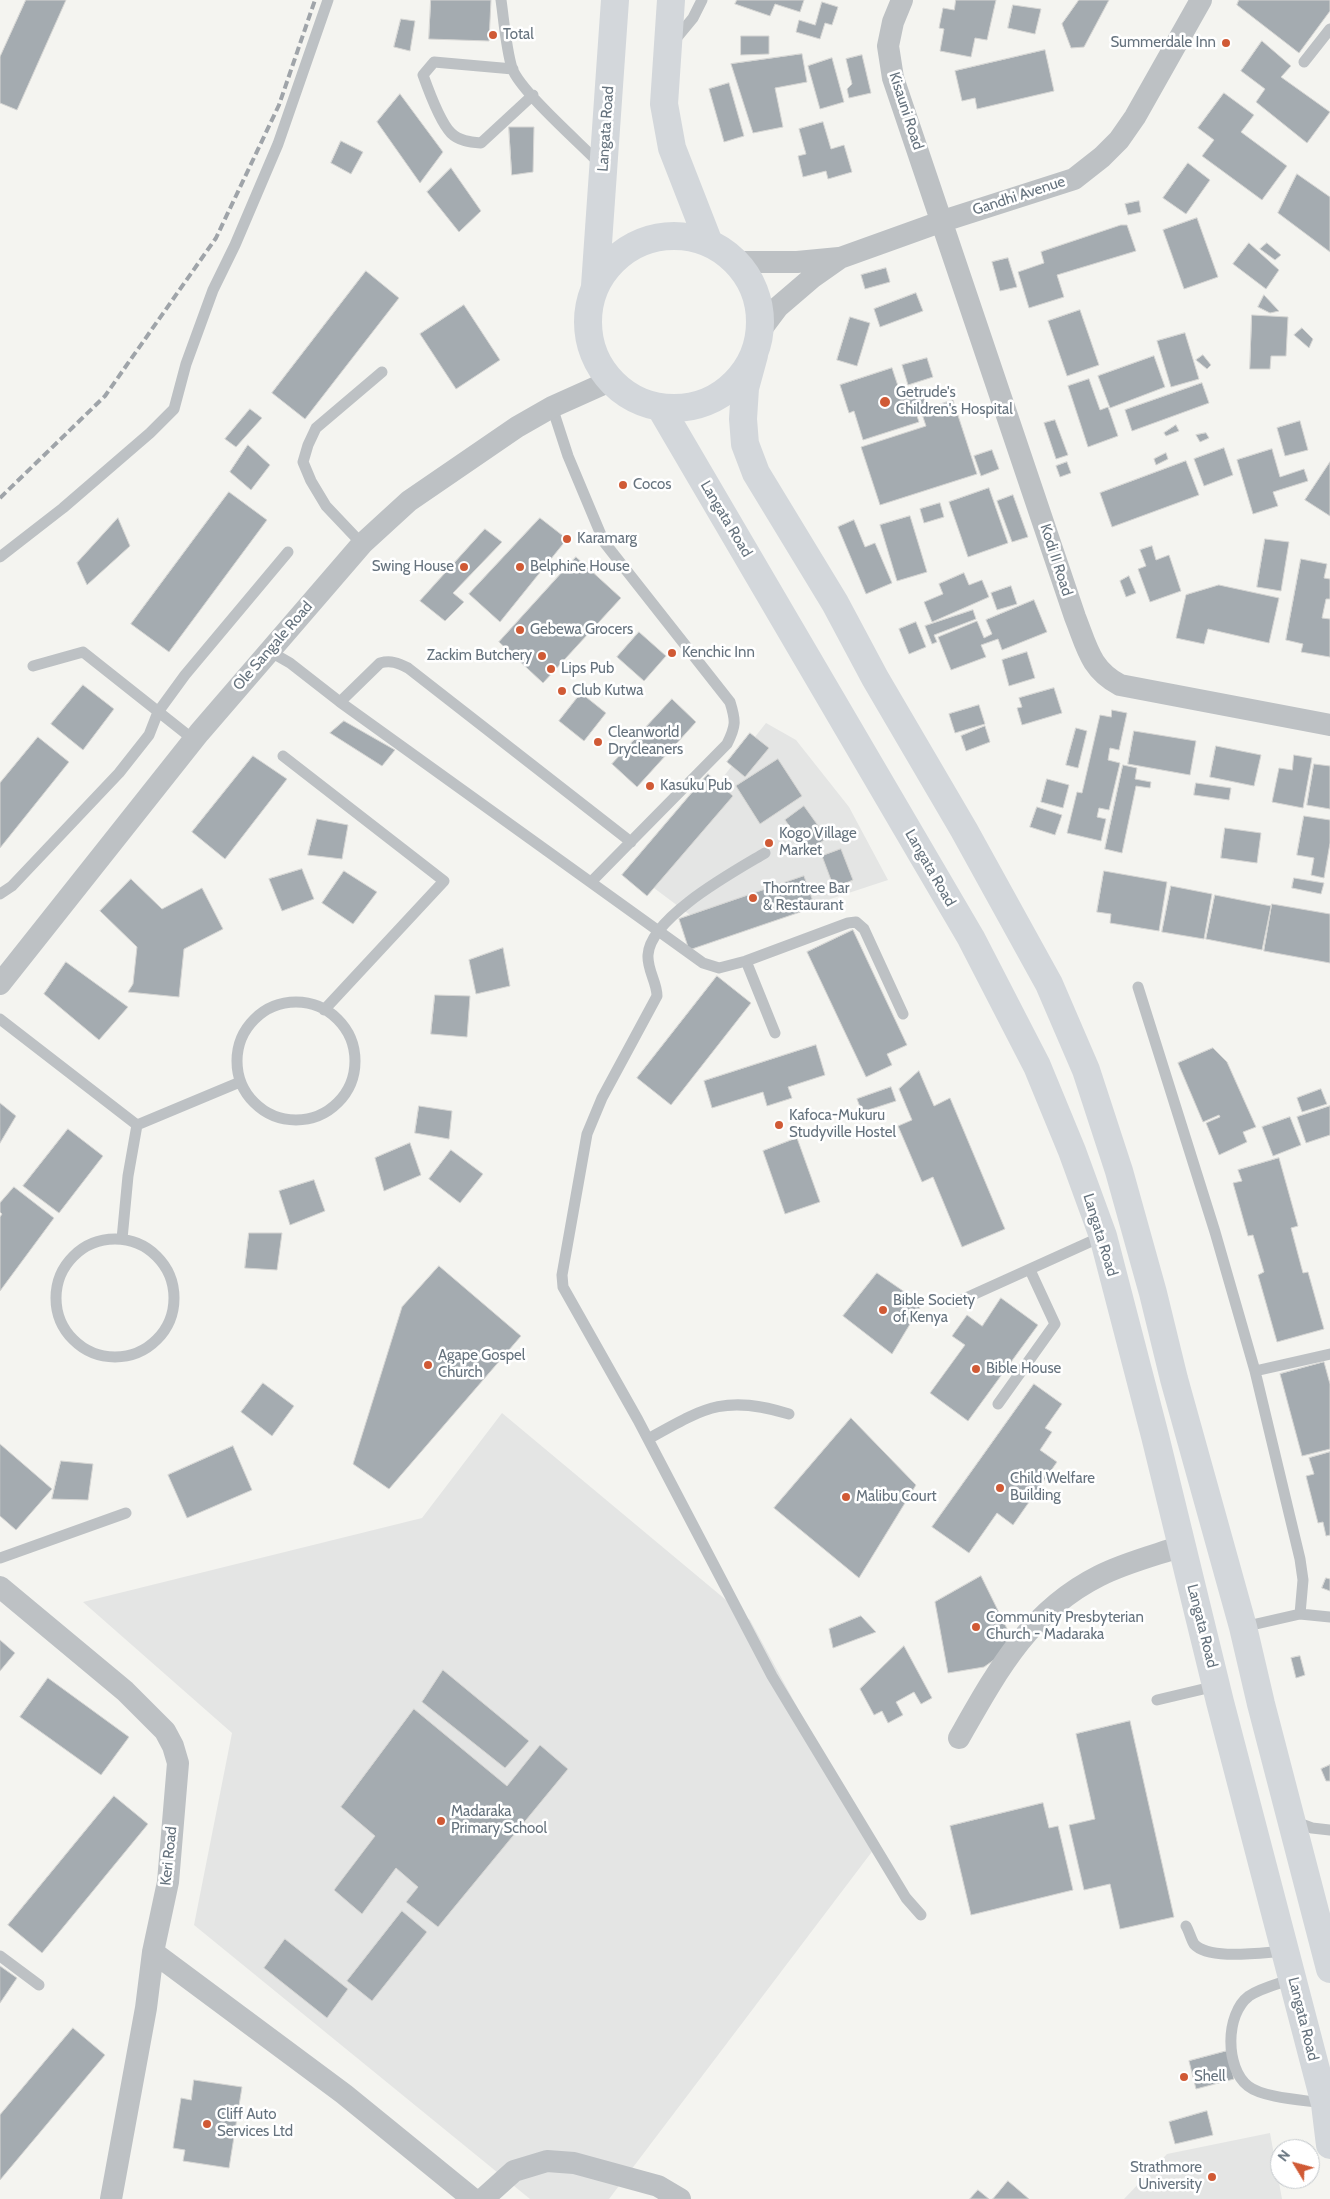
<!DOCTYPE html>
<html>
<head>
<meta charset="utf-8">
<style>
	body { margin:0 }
	#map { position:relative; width:1330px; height:2199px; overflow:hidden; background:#f4f4f0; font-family:Cabin,sans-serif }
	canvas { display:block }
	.north { position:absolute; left:1270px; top:2139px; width:50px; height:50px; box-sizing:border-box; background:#fff; border:1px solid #c2c7cb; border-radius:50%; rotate:307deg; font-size:14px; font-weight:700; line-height:20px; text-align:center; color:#66737e }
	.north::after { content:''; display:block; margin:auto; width:18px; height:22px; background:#d05a35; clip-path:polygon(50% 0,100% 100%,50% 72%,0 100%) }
</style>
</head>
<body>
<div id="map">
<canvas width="1330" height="2199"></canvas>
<div class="north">N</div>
</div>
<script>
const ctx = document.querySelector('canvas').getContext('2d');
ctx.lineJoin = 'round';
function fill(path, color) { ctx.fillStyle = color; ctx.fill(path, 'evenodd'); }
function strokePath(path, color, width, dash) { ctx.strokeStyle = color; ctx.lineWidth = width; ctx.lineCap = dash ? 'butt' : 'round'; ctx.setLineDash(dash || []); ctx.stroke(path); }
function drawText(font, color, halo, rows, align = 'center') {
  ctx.font = font + ' Cabin,sans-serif'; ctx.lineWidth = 5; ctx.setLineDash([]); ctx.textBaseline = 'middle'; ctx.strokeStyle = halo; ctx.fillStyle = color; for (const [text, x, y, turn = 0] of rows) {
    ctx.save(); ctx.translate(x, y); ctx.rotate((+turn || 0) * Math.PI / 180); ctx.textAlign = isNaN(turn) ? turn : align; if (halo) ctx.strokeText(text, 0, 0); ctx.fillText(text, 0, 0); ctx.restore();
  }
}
fill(new Path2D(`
	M766 723 796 740 849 807 888 880 718 936 642 879Z
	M502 1413 750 1620 874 1849 609 2199H530L194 1925 232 1733 83 1602 422 1518Z
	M1270 2133 1282 2199H1124L1167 2154Z`), '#e4e5e4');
const building = new Path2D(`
	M26 0H66L17 110 0 103V57Z
	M431 0H491L489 41 429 39Z
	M737 0H804L800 12 775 4 770 16 735 4Z
	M956 0H996L987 40 975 38 971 57 940 51 944 29 939 28 943 8 954 10Z
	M1079 0H1109L1084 47 1071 48 1062 24Z
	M1239 0H1330V11L1299 53 1237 5Z
	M822 2 838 7 832 25 825 23 820 39 796 32 799 20 815 25Z
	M1013 5 1041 9 1035 34 1008 28Z
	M401 19 415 21 410 51 394 47Z
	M741 36H769V54L741 55Z
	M1262 41 1291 66 1281 77 1330 112 1307 143 1256 102 1265 89 1241 71Z
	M1045 50 1054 91 977 109 975 98 962 101 955 71Z
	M802 54 807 82 775 88 783 127 753 133 731 64Z
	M862 55 871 93 849 98 847 89 852 84 846 59Z
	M832 58 844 102 820 109 808 66Z
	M729 83 744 136 724 142 709 89Z
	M1224 93 1254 115 1241 132 1287 166 1262 200 1202 156 1214 140 1198 128Z
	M400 94 443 152 420 183 377 122Z
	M823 122 831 149 844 145 852 172 828 179 826 171 803 177 798 156 806 154 799 129Z
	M509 127H534L533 172 512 175Z
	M341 141 363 152 351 174 331 163Z
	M1188 163 1210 180 1186 214 1163 198Z
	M451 168 481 211 459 232 427 192Z
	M1297 174 1330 197V252L1278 213Z
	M1139 201 1141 212 1128 215 1125 204Z
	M1197 218 1218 277 1184 289 1163 230Z
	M1121 225H1127L1136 251 1057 275 1064 297 1029 308 1018 272 1044 263 1041 252Z
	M1249 243 1279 270 1266 289 1233 264Z
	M1267 243 1281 255 1275 260 1260 249Z
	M1008 258 1017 287 1000 291 992 262Z
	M886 268 890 282 865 289 861 275Z
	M366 271 399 298 305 419 272 393Z
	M916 293 923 311 880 327 874 309Z
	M1264 295 1279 311 1270 313 1258 307Z
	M464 305 500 360 456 389 420 334Z
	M1080 310 1099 365 1067 376 1048 321Z
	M1252 315 1288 317 1286 356H1271L1270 369H1250Z
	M850 317 870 323 857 366 837 360Z
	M1302 328 1313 339 1309 348 1294 335Z
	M1185 333 1199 379 1171 387 1157 341Z
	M1203 355 1211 365 1207 369 1196 360Z
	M1154 356 1165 387 1110 408 1098 376Z
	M927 358 933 377 908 385 902 365Z
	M892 368 902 398 922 392 926 406 915 410 919 422 863 440 854 411 849 413 840 385Z
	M1089 379 1100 410 1108 407 1118 436 1088 447 1068 386Z
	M1202 383 1209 403 1132 431 1125 410Z
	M953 400 977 474 880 505 861 447 926 426 921 411Z
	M250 409 262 418 236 447 225 439Z
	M1055 420 1068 455 1056 459 1044 423Z
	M1300 421 1308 450 1285 456 1277 428Z
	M1176 425 1179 431 1166 436 1164 433Z
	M1206 433 1209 438 1200 442 1196 435Z
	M248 445 270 465 251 490 230 472Z
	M1224 448 1233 475 1204 486 1194 459Z
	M1272 449 1280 477 1304 469 1308 481 1273 492 1278 506 1253 514 1237 460Z
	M992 450 999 469 981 476 974 456Z
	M1166 453 1168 459 1156 465 1154 459Z
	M1186 461 1199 495 1112 527 1100 493Z
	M1067 462 1071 473 1060 477 1056 466Z
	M1330 462V516L1305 500Z
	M989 488 1008 543 968 557 949 502Z
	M229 492 267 520 169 652 131 624Z
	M1013 495 1028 537 1012 542 997 501Z
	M940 503 944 517 924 523 920 509Z
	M910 516 927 572 897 581 880 525Z
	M118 518 130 546 87 585 77 563Z
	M540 518 567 539 500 622 469 594Z
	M854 520 865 547 875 543 892 583 866 594 838 527Z
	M485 529 502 542 453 593 464 602 445 621 420 601Z
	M1265 539 1289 542 1281 591 1257 587Z
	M1152 546 1156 560 1169 555 1181 591 1150 602 1138 569 1146 566 1140 550Z
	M576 557 621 598 543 683 499 642Z
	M1301 559 1327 564 1324 578 1330 579V599H1326L1322 618 1330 619V657L1301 652 1303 644 1286 640Z
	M964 573 969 585 982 580 989 597 932 622 924 602 943 594 939 584Z
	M1129 576 1136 593 1126 597 1120 581Z
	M1219 585 1279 598 1269 643 1208 629 1204 644 1176 638 1186 595Z
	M1011 586 1017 604 997 610 991 593Z
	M1034 600 1047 632 1002 650 998 639 981 645 986 657 951 670 938 637 977 621 984 638 992 634 986 620Z
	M973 610 976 619 934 635 937 642 932 644 925 626Z
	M916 622 926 647 909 654 899 629Z
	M639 632 666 656 644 681 617 657Z
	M1027 652 1035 678 1009 686 1002 660Z
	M83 685 114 709 83 750 51 724Z
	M1054 688 1062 713 1022 725 1017 708 1022 707 1019 698Z
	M581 693 606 713 584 741 559 721Z
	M672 699 696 722 637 787 612 764Z
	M979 705 985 724 955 733 949 714Z
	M1112 710 1127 713 1119 750 1110 748 1108 760 1120 763 1109 810 1099 808 1097 817 1106 819 1101 841 1067 833 1077 792 1082 793 1100 715 1111 717Z
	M344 721 395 750 382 766 330 733Z
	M985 726 990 742 966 751 961 736Z
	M1076 728 1087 731 1078 768 1066 765Z
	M1134 731 1196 741 1190 775 1128 764Z
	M750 733 769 748 745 777 727 762Z
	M38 737 69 762 0 848V783Z
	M1216 746 1261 755 1254 786 1210 777Z
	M1294 755 1312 758 1303 808 1272 802 1279 768 1292 770Z
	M253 756 287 779 225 859 192 832Z
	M778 759 802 796 760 824 736 786Z
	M1314 764 1330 766V809L1307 805Z
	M1123 765 1137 768 1135 779 1151 782 1150 788 1136 786 1122 853 1105 849Z
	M708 774 733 796 647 896 622 875Z
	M1047 779 1069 785 1063 808 1041 802Z
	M1196 783 1231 788 1229 800 1194 795Z
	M804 806 827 838 808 851 785 820Z
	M1037 807 1062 815 1055 835 1030 827Z
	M1304 816 1330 820V843L1324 878 1311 875 1314 858 1297 855Z
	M317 819 348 825 342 859 308 855Z
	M1225 828 1261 833 1257 863 1221 858Z
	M841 849 853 880 834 888 822 856Z
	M302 869 314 899 282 911 269 879Z
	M344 871 377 892 353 924 322 903Z
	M1104 871 1167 882 1159 931 1110 923 1111 914 1097 912Z
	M804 876 815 907 689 950 679 919Z
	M1294 878 1324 883 1321 894 1292 888Z
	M131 879 162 909 202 888 223 929 184 949 179 997 128 992 133 984 137 947 100 911Z
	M1171 886 1212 894 1204 939 1162 932Z
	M1215 895 1271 906 1262 950 1206 939Z
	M1272 904 1330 914V963L1264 951Z
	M853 930 907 1045 887 1054 892 1065 866 1077 807 952Z
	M503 948 510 986 476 994 469 960Z
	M66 962 128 1007 99 1040 44 994Z
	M717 976 751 1003 671 1105 637 1078Z
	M435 995 470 996 467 1037 431 1034Z
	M816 1045 825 1075 788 1087 792 1098 767 1106 763 1092 712 1108 704 1081Z
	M1213 1048 1227 1062 1256 1127 1243 1132 1247 1142 1219 1155 1206 1123 1220 1117 1219 1115 1203 1122 1178 1063Z
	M919 1071 934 1106 950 1098 1005 1229 962 1247 933 1177 922 1182 898 1126 912 1120 899 1089Z
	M891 1087 896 1101 862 1112 857 1099Z
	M1321 1089 1327 1104 1302 1112 1297 1098Z
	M0 1103 16 1116 0 1143Z
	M419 1106 452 1111 449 1139 415 1133Z
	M1330 1106V1135L1306 1143 1297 1117Z
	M1290 1117 1301 1145 1273 1156 1262 1127Z
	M68 1129 103 1156 59 1213 23 1186Z
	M797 1138 820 1202 785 1214 763 1151Z
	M410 1143 421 1175 384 1191 375 1158Z
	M451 1150 483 1174 460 1203 429 1179Z
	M1279 1158 1298 1226 1291 1228 1303 1273 1308 1272 1324 1329 1277 1342 1258 1275 1264 1272 1253 1235 1248 1236 1233 1183 1242 1181 1238 1170Z
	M314 1180 325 1211 290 1225 279 1191Z
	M14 1187 54 1218 0 1291V1217L2 1214 0 1212V1203Z
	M249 1233H282L277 1270 245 1268Z
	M439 1266 521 1336 389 1489 353 1464 402 1307Z
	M877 1273 922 1304 892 1354 843 1316Z
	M1001 1298 1038 1325 968 1421 930 1393 965 1345 952 1336 967 1315 982 1326Z
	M1324 1362 1330 1384V1449L1302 1456 1280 1374Z
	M263 1383 294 1406 272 1436 241 1412Z
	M1034 1384 1062 1404 1045 1428 1052 1432 1040 1450 1057 1462 1013 1525 997 1513 969 1553 932 1527Z
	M851 1418 916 1485 859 1578 774 1508Z
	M0 1444 52 1489 16 1530 0 1516Z
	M233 1446 252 1490 187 1518 168 1475Z
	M1330 1452V1535L1326 1536 1323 1522 1318 1523 1306 1476 1314 1474 1309 1458Z
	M61 1461 93 1464 88 1500 52 1499Z
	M981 1576 1015 1645 984 1667 948 1673 935 1602Z
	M1326 1578 1330 1579V1591L1322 1588Z
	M861 1616 876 1632 833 1648 829 1629Z
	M0 1640 15 1653 0 1671Z
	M904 1646 932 1698 921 1704 914 1692 896 1702 903 1715 888 1723 882 1711 874 1715 860 1689Z
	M1300 1656 1305 1675 1296 1678 1291 1658Z
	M443 1670 529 1741 505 1768 422 1702Z
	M48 1678 129 1737 101 1775 20 1717Z
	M414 1709 507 1786 540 1745 568 1769 438 1927 406 1902 418 1887 396 1868 362 1914 334 1890 375 1836 341 1807Z
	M1130 1721 1174 1917 1120 1929 1110 1884 1084 1890 1069 1825 1095 1819 1076 1734Z
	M1330 1765V1781H1326L1321 1769Z
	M114 1796 148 1824 42 1953 8 1925Z
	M1043 1803 1049 1828 1058 1826 1073 1890 971 1915 950 1826Z
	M402 1911 427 1932 372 2001 347 1981Z
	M285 1939 348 1989 327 2018 264 1968Z
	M0 1966 17 1978 0 2003Z
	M73 2028 105 2055 0 2180V2115Z
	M1227 2051 1234 2079 1196 2089 1189 2061Z
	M194 2080 242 2087 229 2168 183 2161 185 2150 173 2148 181 2098 191 2100Z
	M1207 2111 1213 2135 1175 2144 1169 2122Z
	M1008 2181 1029 2199H993Z
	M978 2190 989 2199H970Z`);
fill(building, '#a4abb0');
strokePath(building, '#d5d5d3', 1);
strokePath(new Path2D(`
	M501 0C504 21 506 48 512 68 520 91 581 144 600 164
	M674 41 693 18 702 0
	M1304 62 1330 29
	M513 69 434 62 423 75C428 89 441 123 451 133 459 141 470 142 481 143L533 95
	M552 407 568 456 604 542 730 702C736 721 736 726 727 744L591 882
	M362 544 326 506 311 481 303 462 308 445 316 428 382 372
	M0 557 63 508 150 433 174 409 186 364 213 290 235 245 278 144 328 0
	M269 651 290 663 340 702 703 963 719 968 746 961 775 1033
	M33 666 83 652 194 740
	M340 702 380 663C391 660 398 663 408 668L631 842
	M283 756 444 881 324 1010
	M765 853C735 871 650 917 648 955 647 970 657 982 657 996L602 1098 587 1134 562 1275 563 1287 638 1420 772 1676 906 1898 921 1915
	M0 894 12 886 119 773 149 735 158 712 185 675 288 552
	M746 961 848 923 856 922 864 929 903 1014
	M1138 987 1215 1232 1255 1371 1300 1559 1303 1580 1300 1614 1243 1627
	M237 1061a59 59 0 1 1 118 0a59 59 0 1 1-118 0Z
	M0 1019 137 1125
	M137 1125 240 1082
	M56 1298a59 59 0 1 1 118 0a59 59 0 1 1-118 0Z
	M122 1239 128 1176 137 1125
	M957 1302 1103 1236
	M1255 1371 1330 1354
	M998 1404 1055 1324 1030 1270
	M648 1439C704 1408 724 1394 789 1414
	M0 1558 126 1513
	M1300 1614 1330 1617
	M1157 1700 1216 1686
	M1293 1821 1312 1828 1330 1830
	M1186 1926C1189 1931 1191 1939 1194 1944 1209 1961 1264 1952 1286 1951
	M0 1956 39 1985
	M1292 1979C1278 1984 1261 1988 1249 1996 1225 2014 1225 2068 1248 2086 1263 2098 1304 2100 1323 2103`), '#bdc1c4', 11);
strokePath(new Path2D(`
	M902 0 893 22 888 46 893 78 1075 617C1087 647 1090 669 1120 685L1330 725
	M736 262H797L839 258
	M760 331 778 307 813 277 840 258 943 221 1074 179 1102 157 1119 140 1135 117 1201 0
	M0 984 199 733 362 544 409 501 517 427 552 407 610 381
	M0 1587 125 1691 165 1731 173 1746 178 1763 168 1882 153 1952 146 2008 111 2199
	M959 1738C996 1673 1029 1611 1099 1576 1124 1563 1156 1555 1182 1546
	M153 1952 344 2094 473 2199
	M483 2199 514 2171 547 2161 574 2163 658 2186 680 2199`), '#bdc1c4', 22);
strokePath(new Path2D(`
	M671 0 664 104 672 148 709 243
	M588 322a86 86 0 1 1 172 0a86 86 0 1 1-172 0Z
	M595 286 615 0
	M754 355 745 388 743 419 745 444 756 473 835 603 875 678 964 830 1049 984 1086 1070 1119 1171 1153 1293 1174 1379 1243 1627 1261 1704 1330 1969
	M660 407 971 938 1037 1066 1072 1151 1103 1236 1155 1436 1220 1702 1325 2104 1330 2145`), '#d3d7db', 28);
strokePath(new Path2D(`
	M0 498 105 396 216 238 279 105 315 0`), '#9fa4a9', 4, [8, 4]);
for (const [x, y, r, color] of [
	[493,35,5,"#d05a35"],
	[1226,43,5,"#d05a35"],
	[885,402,6,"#d05a35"],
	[623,485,5,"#d05a35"],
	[567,539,5,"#d05a35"],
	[464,567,5,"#d05a35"],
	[520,567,5,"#d05a35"],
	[520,630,5,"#d05a35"],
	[672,653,5,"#d05a35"],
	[542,656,5,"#d05a35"],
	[551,669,5,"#d05a35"],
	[562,691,5,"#d05a35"],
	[598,742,5,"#d05a35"],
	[650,786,5,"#d05a35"],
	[769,843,5,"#d05a35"],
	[753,898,5,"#d05a35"],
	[779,1125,5,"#d05a35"],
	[883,1310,5,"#d05a35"],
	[428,1365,5,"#d05a35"],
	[976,1369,5,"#d05a35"],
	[1000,1488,5,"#d05a35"],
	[846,1497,5,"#d05a35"],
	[976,1627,5,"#d05a35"],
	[441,1821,5,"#d05a35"],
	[1184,2077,5,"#d05a35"],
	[207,2124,5,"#d05a35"],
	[1212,2177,5,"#d05a35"]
]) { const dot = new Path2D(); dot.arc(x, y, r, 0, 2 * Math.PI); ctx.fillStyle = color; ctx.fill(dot); strokePath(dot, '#fff', 2); }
drawText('15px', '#66737e', '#fff', [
	["Total",503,35],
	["Summerdale Inn",1216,43,"right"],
	["Getrude's",896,393],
	["Children's Hospital",896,410],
	["Cocos",633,485],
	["Karamarg",577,539],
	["Swing House",454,567,"right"],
	["Belphine House",530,567],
	["Gebewa Grocers",530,630],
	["Kenchic Inn",682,653],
	["Zackim Butchery",532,656,"right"],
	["Lips Pub",561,669],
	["Club Kutwa",572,691],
	["Cleanworld",608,733],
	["Drycleaners",608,750],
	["Kasuku Pub",660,786],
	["Kogo Village",779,834],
	["Market",779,851],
	["Thorntree Bar",763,889],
	["& Restaurant",763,906],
	["Kafoca-Mukuru",789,1116],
	["Studyville Hostel",789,1133],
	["Bible Society",893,1301],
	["of Kenya",893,1318],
	["Agape Gospel",438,1356],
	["Church",438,1373],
	["Bible House",986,1369],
	["Child Welfare",1010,1479],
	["Building",1010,1496],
	["Malibu Court",856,1497],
	["Community Presbyterian",986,1618],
	["Church - Madaraka",986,1635],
	["Madaraka",451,1812],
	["Primary School",451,1829],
	["Shell",1194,2077],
	["Cliff Auto",217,2115],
	["Services Ltd",217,2132],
	["Strathmore",1202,2168,"right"],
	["University",1202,2185,"right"]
], 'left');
drawText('15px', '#66737e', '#fff', [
	["Kisauni Road",906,111,72],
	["Langata Road",606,129,-86],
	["Gandhi Avenue",1019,196,-18],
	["Langata Road",726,519,59],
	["Kodi II Road",1056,560,72],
	["Ole Sangale Road",273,646,-49],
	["Langata Road",930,868,60],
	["Langata Road",1100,1235,73],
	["Langata Road",1202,1626,76],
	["Keri Road",169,1856,-84],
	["Langata Road",1303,2019,76]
]);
</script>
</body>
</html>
